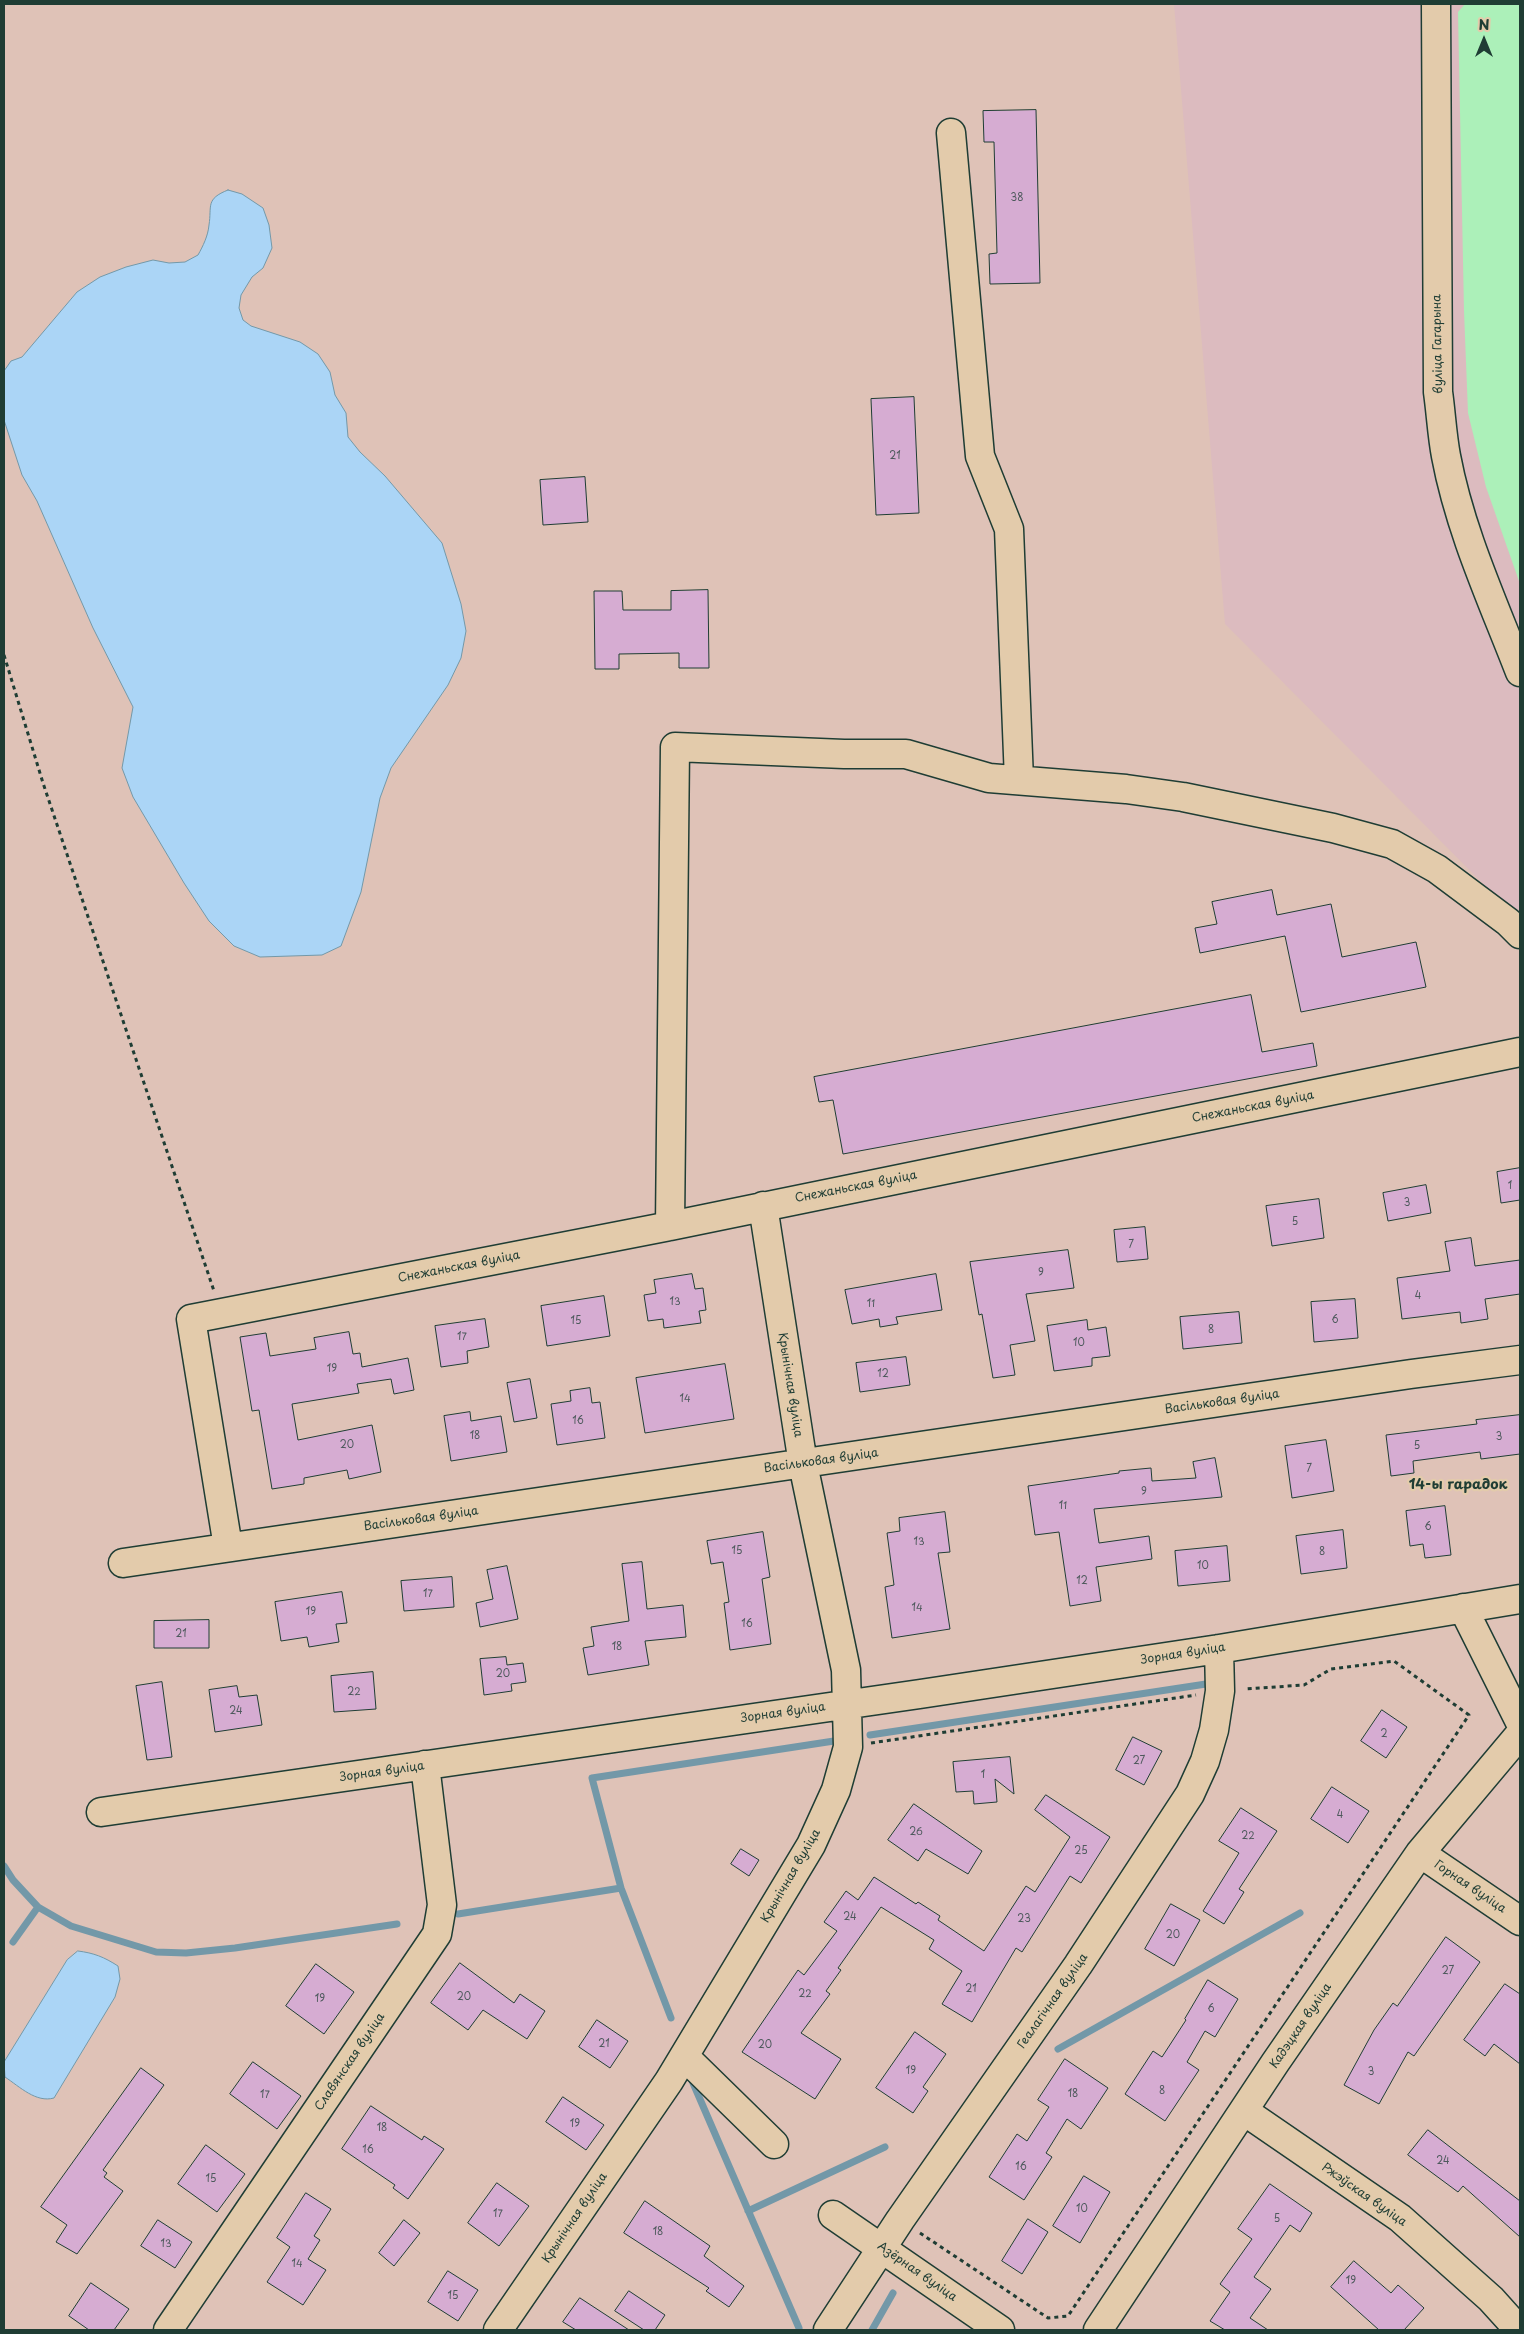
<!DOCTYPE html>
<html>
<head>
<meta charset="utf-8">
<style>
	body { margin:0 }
	#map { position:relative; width:1524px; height:2334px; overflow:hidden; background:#dfc2b7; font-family:"Playpen Sans",sans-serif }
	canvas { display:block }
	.frame { position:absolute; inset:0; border:5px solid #1f3d34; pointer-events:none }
	.north { position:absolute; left:1459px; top:15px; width:50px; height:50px; -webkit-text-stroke:4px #e3cbab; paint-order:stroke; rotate:0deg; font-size:14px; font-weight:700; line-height:20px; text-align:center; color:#1f3d34 }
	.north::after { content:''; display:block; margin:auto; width:18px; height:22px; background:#1f3d34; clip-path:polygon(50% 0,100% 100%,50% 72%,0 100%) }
</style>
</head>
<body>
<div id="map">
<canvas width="1524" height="2334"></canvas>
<div class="frame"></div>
<div class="north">N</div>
</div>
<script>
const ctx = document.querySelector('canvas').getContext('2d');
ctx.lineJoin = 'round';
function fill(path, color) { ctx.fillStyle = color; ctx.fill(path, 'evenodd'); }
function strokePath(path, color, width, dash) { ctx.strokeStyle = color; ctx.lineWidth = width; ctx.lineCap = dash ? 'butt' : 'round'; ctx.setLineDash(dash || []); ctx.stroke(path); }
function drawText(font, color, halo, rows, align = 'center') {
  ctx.font = font + ' "Playpen Sans",sans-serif'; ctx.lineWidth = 4.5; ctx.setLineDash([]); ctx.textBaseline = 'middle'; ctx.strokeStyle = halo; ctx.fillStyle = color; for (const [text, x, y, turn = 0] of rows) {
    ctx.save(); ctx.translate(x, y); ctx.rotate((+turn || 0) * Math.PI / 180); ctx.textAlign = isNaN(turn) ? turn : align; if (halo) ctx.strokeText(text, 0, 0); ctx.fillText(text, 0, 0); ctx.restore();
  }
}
fill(new Path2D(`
	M1174 4H1520V921L1225 624Z`), '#dcbbbf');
fill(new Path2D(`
	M1465 4H1520V584L1486 487 1468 413 1464 311 1458 12Z`), '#acf0b9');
const water = new Path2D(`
	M228 190 242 194 263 208 269 225 272 248 263 268 252 277 241 295 239 308 243 320 251 326 300 342 318 354 330 372 335 395 346 413 348 437 360 452 385 476 442 543 461 604 466 631 461 658 448 685 391 768 380 798 361 892 341 946 322 955 260 957 234 946 209 921 184 883 133 797 122 768 133 707 93 628 37 501 22 475 4 420V371L11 361 22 357 77 292 100 277 126 267 153 260 169 263 185 262 198 255C203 246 208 236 209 225 212 206 205 199 228 190Z
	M78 1951C94 1953 104 1957 118 1966L120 1979 115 1997 54 2098C36 2103 20 2087 5 2077L4 2062 67 1960Z`);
fill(water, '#abd5f6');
strokePath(water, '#7398a8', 1);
strokePath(new Path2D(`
	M870 1735 1206 1684
	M4 1866 13 1880 38 1907 71 1926 156 1952 186 1953 235 1948 397 1924
	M458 1914 621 1888
	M13 1942 38 1907
	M671 2018 621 1888 592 1778 834 1741
	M1058 2049 1300 1913
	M693 2083 799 2328
	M748 2211 885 2147
	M872 2330 893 2293`), '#7398a8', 7);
const building = new Path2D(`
	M1036 110 1040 283 990 284 989 254 997 253 994 142H984L983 111Z
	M914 397 919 513 876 515 871 399Z
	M585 477 588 522 543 525 540 480Z
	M708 590 709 668H679V653L619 654V669H595L594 591H622L623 610H671V591Z
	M1272 890 1277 915 1331 904 1342 957 1416 942 1426 987 1301 1012 1285 936 1200 953 1195 928 1217 924 1212 902Z
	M1251 995 1262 1052 1313 1043 1317 1066 843 1154 833 1100 819 1102 814 1077Z
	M1520 1168V1200L1501 1203 1497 1172Z
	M1426 1185 1431 1213 1388 1221 1383 1193Z
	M1319 1199 1324 1238 1272 1246 1266 1206Z
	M1145 1227 1148 1259 1117 1262 1114 1230Z
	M1471 1238 1475 1266 1520 1260V1294L1485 1299 1488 1319 1461 1323 1460 1312 1402 1319 1397 1278 1450 1271 1445 1242Z
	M1068 1250 1074 1288 1026 1294 1035 1341 1010 1345 1015 1375 993 1378 982 1314 979 1315 970 1262Z
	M692 1274 695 1289 703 1288 706 1310 699 1311 701 1323 664 1328 663 1319 648 1321 644 1295 656 1293 654 1280Z
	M936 1274 942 1310 896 1317 898 1324 880 1327 879 1319 852 1324 845 1290Z
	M604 1296 610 1336 547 1346 541 1306Z
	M1355 1299 1358 1338 1314 1342 1311 1302Z
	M1239 1312 1242 1343 1183 1349 1180 1317Z
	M485 1319 489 1347 467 1351 468 1363 441 1367 435 1326Z
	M1087 1320 1088 1330 1106 1327 1110 1356 1092 1358V1366L1054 1371 1047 1326Z
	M349 1332 353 1354 360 1353 362 1367 408 1358 414 1390 394 1394 391 1379 357 1384 359 1393 292 1404 298 1440 372 1425 381 1472 349 1479 347 1470 304 1478V1484L272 1489 259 1410 252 1411 240 1337 266 1333 270 1356 316 1349 314 1338Z
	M906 1357 910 1385 860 1392 856 1363Z
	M725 1364 734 1419 645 1433 636 1378Z
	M530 1379 537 1418 514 1422 507 1383Z
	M590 1388 592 1403 600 1402 605 1438 557 1445 551 1404 571 1401 570 1391Z
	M470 1412 471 1421 501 1416 507 1452 451 1461 444 1416Z
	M1520 1415V1454L1481 1459 1480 1452 1413 1461 1414 1473 1391 1476 1386 1435 1477 1424 1476 1420Z
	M1326 1440 1334 1491 1292 1498 1285 1446Z
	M1215 1458 1222 1497 1094 1509 1099 1543 1149 1536 1152 1559 1096 1567 1101 1601 1070 1606 1059 1532 1035 1535 1028 1486 1119 1473V1471L1151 1468 1152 1481 1196 1478 1193 1462Z
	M1445 1506 1451 1555 1425 1558 1423 1544 1410 1546 1406 1511Z
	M945 1512 950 1552 938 1553 950 1629 892 1638 885 1587 894 1585 887 1533 900 1531 899 1518Z
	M1343 1530 1347 1568 1301 1574 1296 1536Z
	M763 1532 770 1577 762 1579 771 1644 730 1650 724 1603 729 1602 723 1562 711 1564 707 1541Z
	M1227 1546 1230 1581 1178 1586 1175 1551Z
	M642 1562 647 1609 683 1605 686 1637 645 1641 649 1665 588 1675 583 1648 594 1646 591 1627 629 1621 622 1564Z
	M507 1566 518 1619 480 1627 476 1603 493 1599 487 1570Z
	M452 1577 454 1607 404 1611 401 1581Z
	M342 1592 347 1623 336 1624 339 1642 309 1647 307 1637 281 1641 275 1602Z
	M209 1620V1648H154V1621Z
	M506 1657 507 1665 523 1663 526 1682 511 1684 512 1691 484 1695 480 1659Z
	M373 1672 376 1709 334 1712 331 1676Z
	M162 1682 172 1757 147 1760 136 1686Z
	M237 1686 239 1697 257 1695 262 1725 215 1732 209 1690Z
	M1382 1710 1407 1727 1386 1758 1361 1741Z
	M1133 1737 1162 1751 1144 1785 1116 1770Z
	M1010 1757 1014 1794 995 1779 997 1802 974 1804 973 1791 956 1792 953 1762Z
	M1332 1787 1369 1811 1348 1843 1311 1819Z
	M1046 1795 1110 1837 1081 1883 1070 1876 1022 1952 1016 1948 972 2022 942 2004 962 1971 929 1949 934 1940 881 1907 838 1968 841 1970 826 1991 830 1994 801 2033 841 2059 815 2099 742 2052 798 1970 804 1975 837 1931 824 1922 846 1891 858 1900 874 1877 916 1904 918 1902 940 1916 938 1920 984 1951 1026 1886 1035 1892 1070 1837 1035 1810Z
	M914 1804 982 1851 968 1874 926 1849 918 1861 888 1840Z
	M1241 1808 1277 1831 1239 1889 1244 1892 1224 1924 1203 1911 1239 1853 1219 1841Z
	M741 1849 759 1860 749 1876 731 1864Z
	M1171 1904 1200 1920 1174 1966 1145 1949Z
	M1446 1937 1480 1962 1414 2056 1408 2052 1379 2104 1344 2085 1374 2030 1393 2003 1397 2006Z
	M460 1963 514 2003 520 1994 545 2011 527 2039 483 2010 468 2030 431 2003Z
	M316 1964 354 1992 324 2034 286 2006Z
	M1208 1980 1238 1999 1215 2037 1205 2031 1187 2062 1199 2070 1165 2121 1125 2094 1153 2051 1162 2057 1186 2020 1185 2019Z
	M1505 1984 1520 1994V2064L1494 2044 1485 2056 1464 2040Z
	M597 2020 628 2041 610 2068 579 2047Z
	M915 2032 946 2054 923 2087 928 2091 913 2113 876 2088Z
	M1065 2059 1108 2088 1081 2129 1067 2119 1046 2153 1052 2157 1024 2200 989 2177 1017 2134 1027 2141 1049 2107 1038 2100Z
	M253 2062 301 2096 277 2129 230 2094Z
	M141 2068 164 2085 103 2170 107 2173 104 2177 123 2191 77 2254 56 2242 67 2225 41 2207Z
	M563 2097 604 2125 586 2150 546 2122Z
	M371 2106 422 2140 424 2136 444 2149 408 2199 393 2188 395 2185 342 2149Z
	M1428 2130 1520 2201V2237L1463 2186 1458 2192 1408 2155Z
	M206 2145 245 2174 217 2212 178 2184Z
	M1084 2176 1110 2192 1080 2243 1053 2226Z
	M497 2183 529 2206 499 2246 468 2223Z
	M1270 2184 1312 2213 1300 2232 1290 2225 1254 2277 1271 2289 1250 2318 1268 2330H1225L1210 2321 1230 2292 1220 2284 1252 2239 1238 2229Z
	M306 2193 331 2209 314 2236 320 2240 308 2259 326 2270 303 2305 267 2282 290 2247 277 2238Z
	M645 2201 710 2246 704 2256 744 2286 729 2307 706 2291 709 2288 624 2233Z
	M1028 2219 1048 2232 1022 2274 1002 2261Z
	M158 2220 192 2242 175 2268 141 2246Z
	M404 2220 420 2233 394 2266 379 2253Z
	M1354 2261 1391 2293 1398 2285 1424 2308 1404 2330H1379L1331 2287Z
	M448 2271 478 2290 458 2321 428 2302Z
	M91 2283 129 2309 114 2330H89L69 2316Z
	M629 2291 665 2315 655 2330H644L615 2311Z
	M580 2298 629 2330H576L563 2322Z`);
fill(building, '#d6acd2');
strokePath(building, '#1f3d34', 1);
const minor = new Path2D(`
	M1436 4 1438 392C1441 413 1442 435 1446 456 1460 531 1493 602 1520 672
	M951 133 980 456 1009 529 1019 780
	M670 1226 675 747 844 754H906L989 778 1126 789 1183 797 1333 828 1392 844 1437 869 1508 922 1520 934
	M228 1547 191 1319 670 1226 1520 1052
	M123 1563 1411 1374 1520 1360
	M1463 1608 1520 1722
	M101 1812 920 1694 1219 1649 1520 1599
	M1420 1853 1520 1921
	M684 2056 774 2144
	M1244 2111 1400 2218 1491 2299 1519 2330
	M833 2215 1000 2330
	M168 2330 437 1934 442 1905 425 1765
	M498 2330 669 2081 811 1845 836 1790 848 1747 846 1670 803 1464 763 1206
	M828 2330 900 2220 1078 1965 1190 1794 1205 1761 1214 1730 1220 1691 1219 1649
	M1098 2330 1275 2063 1420 1853 1520 1734`);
strokePath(minor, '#1f3d34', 31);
strokePath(new Path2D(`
	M4 655 43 783 214 1291
	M871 1743 1196 1695
	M920 2233 1048 2318 1068 2316 1469 1715 1394 1661 1331 1669 1304 1685 1245 1689`), '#1f3d34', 3, [4, 4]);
strokePath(minor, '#e3cbab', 28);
drawText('10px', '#4d595c', null, [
	["38",1017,198],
	["21",895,456],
	["1",1510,1186],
	["3",1407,1203],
	["5",1295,1222],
	["7",1131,1245],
	["9",1041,1273],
	["4",1418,1296],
	["13",675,1302],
	["11",871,1304],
	["6",1335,1320],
	["15",576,1321],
	["8",1211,1330],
	["17",462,1337],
	["10",1079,1343],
	["19",332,1369],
	["12",883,1374],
	["14",685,1399],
	["16",578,1421],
	["18",475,1436],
	["3",1499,1437],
	["20",347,1445],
	["5",1417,1446],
	["7",1309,1469],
	["9",1144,1492],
	["11",1063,1506],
	["6",1428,1527],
	["13",919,1542],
	["15",737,1551],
	["8",1322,1552],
	["10",1203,1566],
	["12",1082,1581],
	["17",428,1594],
	["14",917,1608],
	["19",311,1612],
	["16",747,1624],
	["21",181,1634],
	["18",617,1647],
	["20",503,1674],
	["22",354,1692],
	["24",236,1711],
	["2",1384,1734],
	["27",1139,1761],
	["1",983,1775],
	["4",1340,1815],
	["26",916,1832],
	["22",1248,1836],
	["25",1081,1851],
	["24",850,1917],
	["23",1024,1919],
	["20",1173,1935],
	["27",1448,1971],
	["21",971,1989],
	["22",805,1994],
	["20",464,1997],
	["19",320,1999],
	["6",1211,2009],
	["21",604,2044],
	["20",765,2045],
	["19",911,2071],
	["3",1371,2072],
	["8",1162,2091],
	["18",1073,2094],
	["17",265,2095],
	["19",575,2124],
	["18",382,2128],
	["16",368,2150],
	["24",1443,2161],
	["16",1021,2167],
	["15",211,2179],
	["10",1082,2209],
	["17",498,2214],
	["5",1277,2219],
	["18",658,2232],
	["13",166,2244],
	["14",297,2264],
	["19",1351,2281],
	["15",453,2296]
]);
drawText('12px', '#1f3d34', '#e3cbab', [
	["вуліца Гагарына",1438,344,-91],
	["Снежаньская вуліца",1253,1107,-11],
	["Снежаньская вуліца",856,1187,-11],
	["Снежаньская вуліца",459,1267,-11],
	["Крынічная вуліца",790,1385,81],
	["Васільковая вуліца",1222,1402,-8],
	["Васільковая вуліца",821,1461,-8],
	["Васільковая вуліца",421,1519,-8],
	["Зорная вуліца",1183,1654,-9],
	["Зорная вуліца",783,1713,-8],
	["Зорная вуліца",382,1772,-8],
	["Крынічная вуліца",791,1876,-60],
	["Горная вуліца",1470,1887,34],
	["Геалагічная вуліца",1053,2001,-55],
	["Кадэцкая вуліца",1301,2026,-56],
	["Славянская вуліца",350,2062,-56],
	["Ржэўская вуліца",1364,2195,35],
	["Крынічная вуліца",575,2218,-56],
	["Азёрная вуліца",917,2272,35]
]);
drawText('bold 14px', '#1f3d34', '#e3cbab', [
	["14-ы гарадок",1458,1485]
]);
</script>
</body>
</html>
